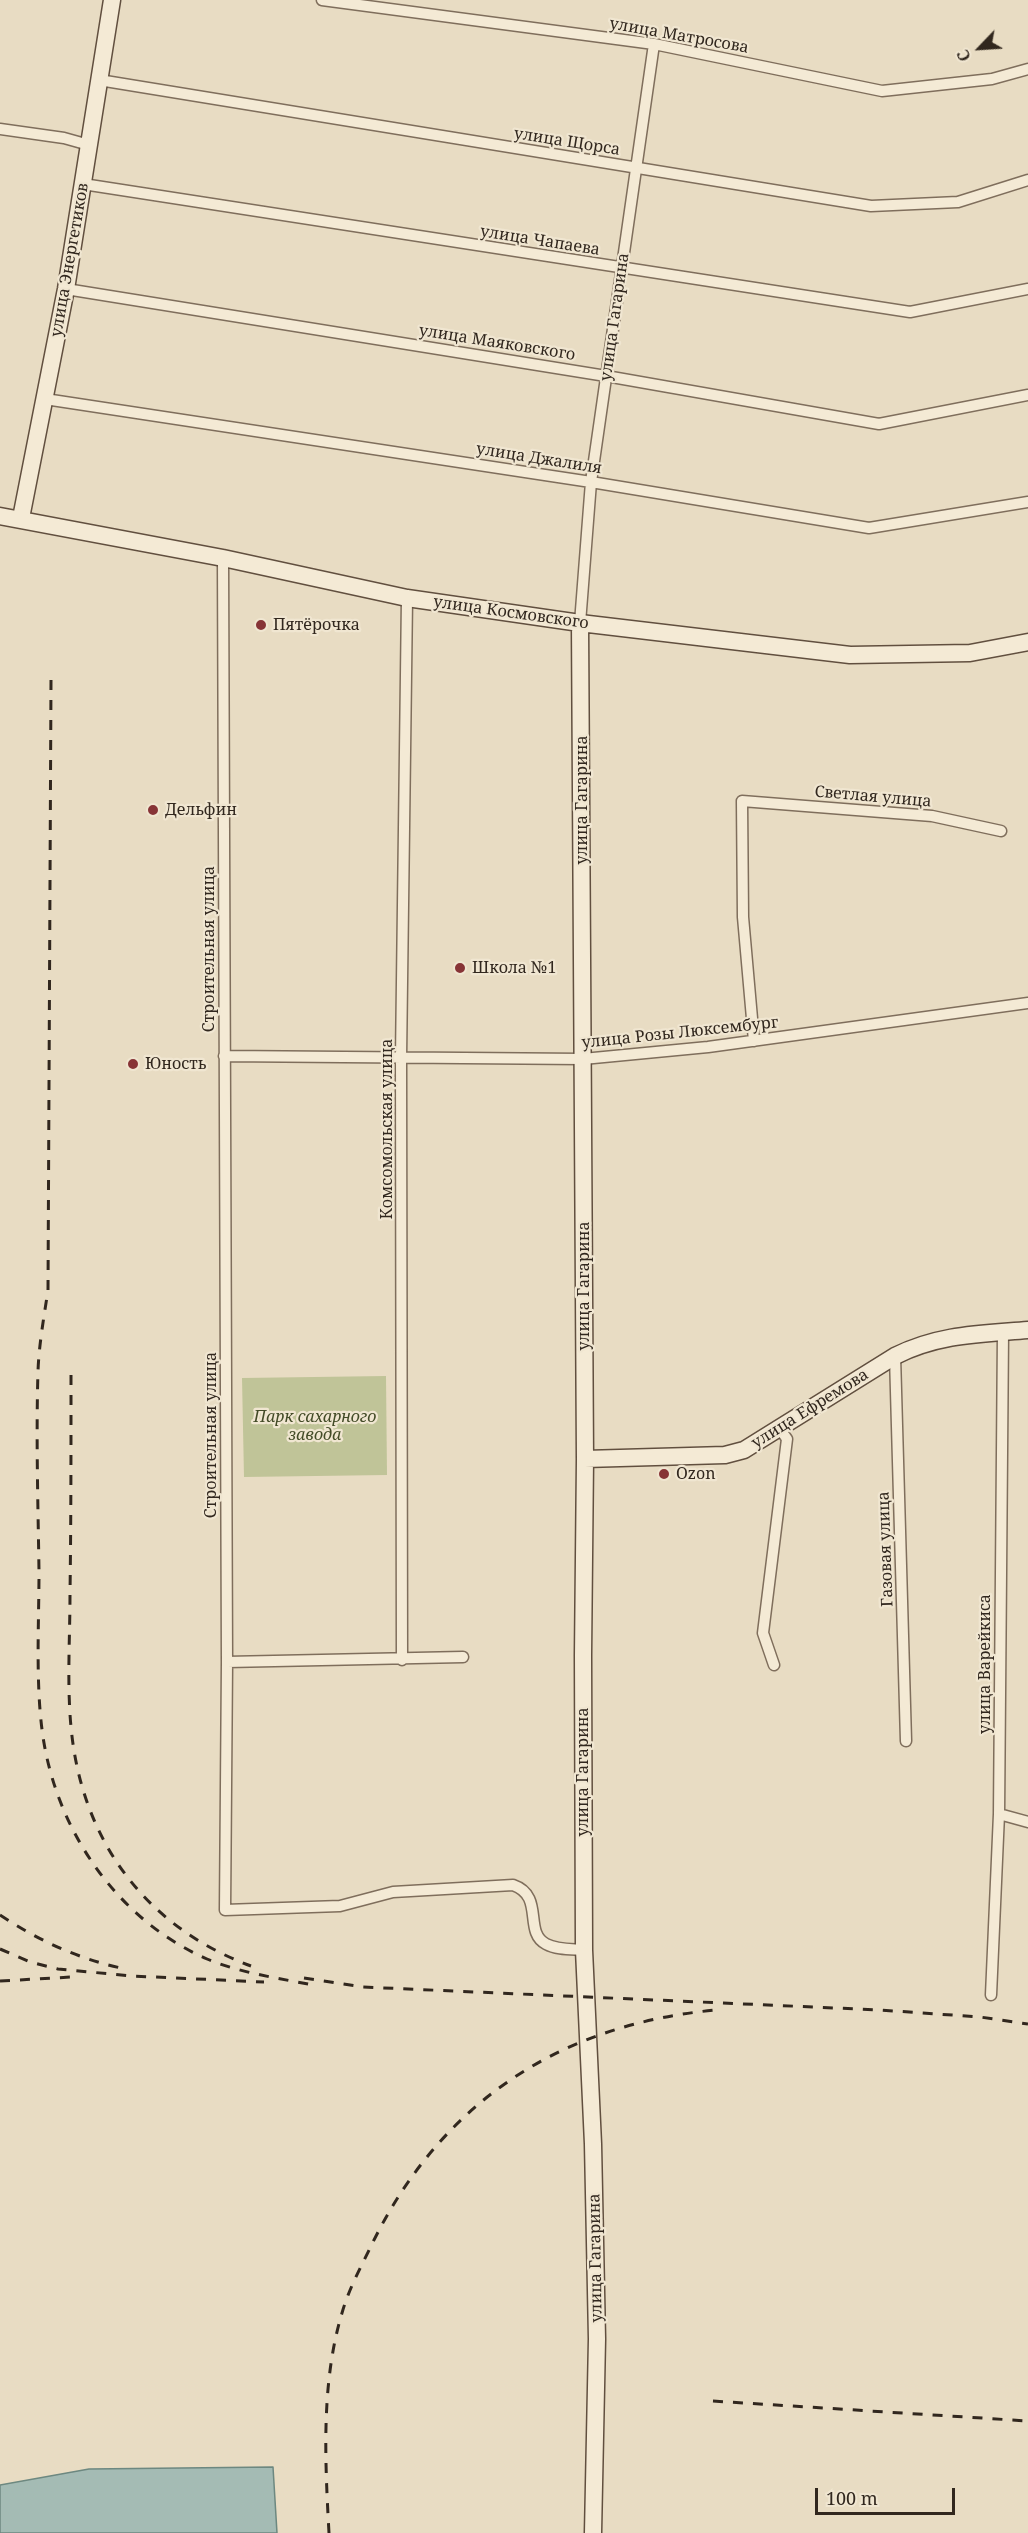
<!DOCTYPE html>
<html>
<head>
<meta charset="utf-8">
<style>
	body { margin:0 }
	#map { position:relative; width:1028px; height:2533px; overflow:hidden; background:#e8dcc3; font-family:"Noto Serif",serif }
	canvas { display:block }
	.north { position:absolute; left:950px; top:18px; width:60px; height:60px; -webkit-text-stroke:4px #f0e6d1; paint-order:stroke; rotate:245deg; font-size:16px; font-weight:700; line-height:24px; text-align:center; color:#31271e }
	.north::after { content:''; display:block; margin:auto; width:21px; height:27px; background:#31271e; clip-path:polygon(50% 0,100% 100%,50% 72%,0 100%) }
	.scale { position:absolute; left:815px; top:2488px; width:140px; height:27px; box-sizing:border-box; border:3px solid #31271e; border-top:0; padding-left:8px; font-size:18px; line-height:21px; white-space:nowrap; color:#31271e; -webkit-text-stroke:4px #f0e6d1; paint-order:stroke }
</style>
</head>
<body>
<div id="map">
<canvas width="1028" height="2533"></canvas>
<div class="north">С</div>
<div class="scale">100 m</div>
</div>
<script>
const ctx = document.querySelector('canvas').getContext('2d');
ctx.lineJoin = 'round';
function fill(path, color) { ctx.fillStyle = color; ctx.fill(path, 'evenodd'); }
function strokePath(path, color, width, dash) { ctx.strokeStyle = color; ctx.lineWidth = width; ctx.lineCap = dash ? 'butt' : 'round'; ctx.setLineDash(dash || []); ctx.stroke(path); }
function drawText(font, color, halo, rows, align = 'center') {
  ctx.font = font + ' "Noto Serif",serif'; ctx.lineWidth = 4.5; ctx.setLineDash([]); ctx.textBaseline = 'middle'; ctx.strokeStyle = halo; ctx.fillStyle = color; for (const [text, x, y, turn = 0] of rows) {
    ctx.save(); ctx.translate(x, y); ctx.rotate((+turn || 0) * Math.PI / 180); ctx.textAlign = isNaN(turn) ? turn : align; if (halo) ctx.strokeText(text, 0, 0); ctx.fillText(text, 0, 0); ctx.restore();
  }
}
fill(new Path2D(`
	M386 1376 387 1475 244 1477 242 1378Z`), '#c0c498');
const water = new Path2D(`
	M273 2467 277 2533H0V2485L89 2469Z`);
fill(water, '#a4bbb4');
strokePath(water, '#6d8880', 1.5);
const street = new Path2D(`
	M322 0 654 44 882 91 992 79 1028 69
	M99 80 871 206 958 202 1028 180
	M0 129 64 138 89 145
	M83 184 910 312 1028 289
	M66 289 606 376 879 424 1028 395
	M45 399 591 482 869 528 1028 502
	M223 558 227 1662 225 1910 340 1906 393 1892 513 1885C545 1896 523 1932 546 1944 557 1950 571 1949 584 1950
	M580 623 591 482 654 44
	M754 1041 743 917 742 801 932 816 1001 831
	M224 1056 583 1059 708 1047 1028 1003
	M895 1356 906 1741
	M402 1660 401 1058 407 598
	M227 1662 463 1657
	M774 1665 763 1633 787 1439 780 1429
	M999 1814 1028 1822
	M991 1995 999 1814 1003 1332`);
const secondary = new Path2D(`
	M0 516 223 558 407 598 580 623 850 655 970 653 1028 642
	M21 518 66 289 112 0
	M580 623 585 1459 583 1655 584 1950 593 2144 597 2339 593 2533
	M585 1459 725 1455 744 1450 895 1356C939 1334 980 1334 1028 1330`);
strokePath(street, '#7f6e5c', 13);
strokePath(secondary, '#614f3f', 19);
strokePath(street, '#f4ead5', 10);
strokePath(secondary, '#f4ead5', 16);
strokePath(new Path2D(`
	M51 680 48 1290C44 1317 39 1344 38 1371 36 1437 38 1504 39 1571 39 1626 35 1690 44 1743 60 1836 120 1921 207 1959 241 1973 277 1978 313 1985
	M71 1375C71 1448 71 1521 70 1594 70 1643 66 1695 73 1744 88 1849 151 1929 251 1966
	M0 1915C38 1940 76 1958 121 1968
	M0 1949 30 1962 58 1969 132 1976 264 1982
	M304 1978 363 1987 880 2010 980 2017 1028 2024
	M0 1981 72 1977
	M713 2401 1028 2421
	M329 2533C325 2460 321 2383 342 2313 349 2288 362 2265 373 2242 442 2102 561 2024 716 2010`), '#31271e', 3, [10, 10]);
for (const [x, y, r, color] of [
	[261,625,6,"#873436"],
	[153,810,6,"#873436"],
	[460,968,6,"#873436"],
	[133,1064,6,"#873436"],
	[664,1474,6,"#873436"]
]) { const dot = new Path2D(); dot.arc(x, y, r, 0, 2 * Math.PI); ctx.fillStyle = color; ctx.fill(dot); strokePath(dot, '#f0e6d1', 2); }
drawText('16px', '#31271e', '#f0e6d1', [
	["улица Матросова",679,36,10],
	["улица Щорса",567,142,9],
	["улица Чапаева",540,241,9],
	["улица Энергетиков",70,260,-80],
	["улица Гагарина",615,317,-82],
	["улица Маяковского",497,343,9],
	["улица Джалиля",539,459,9],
	["улица Космовского",511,613,8],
	["Светлая улица",873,797,5],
	["улица Гагарина",582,800,-90],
	["Строительная улица",209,949,-90],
	["улица Розы Люксембург",680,1033,-6],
	["Комсомольская улица",387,1129,-90],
	["улица Гагарина",584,1286,-90],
	["улица Ефремова",810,1409,-32],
	["Строительная улица",211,1435,-90],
	["Газовая улица",886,1549,-92],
	["улица Варейкиса",985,1664,-90],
	["улица Гагарина",583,1772,-90],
	["улица Гагарина",596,2258,-91]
]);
drawText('16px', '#31271e', '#f0e6d1', [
	["Пятёрочка",273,625],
	["Дельфин",165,810],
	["Школа №1",472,968],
	["Юность",145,1064],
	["Ozon",676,1474]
], 'left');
drawText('italic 16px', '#434b27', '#f0e6d1', [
	["Парк сахарного",315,1417],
	["завода",315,1435]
]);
</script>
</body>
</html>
